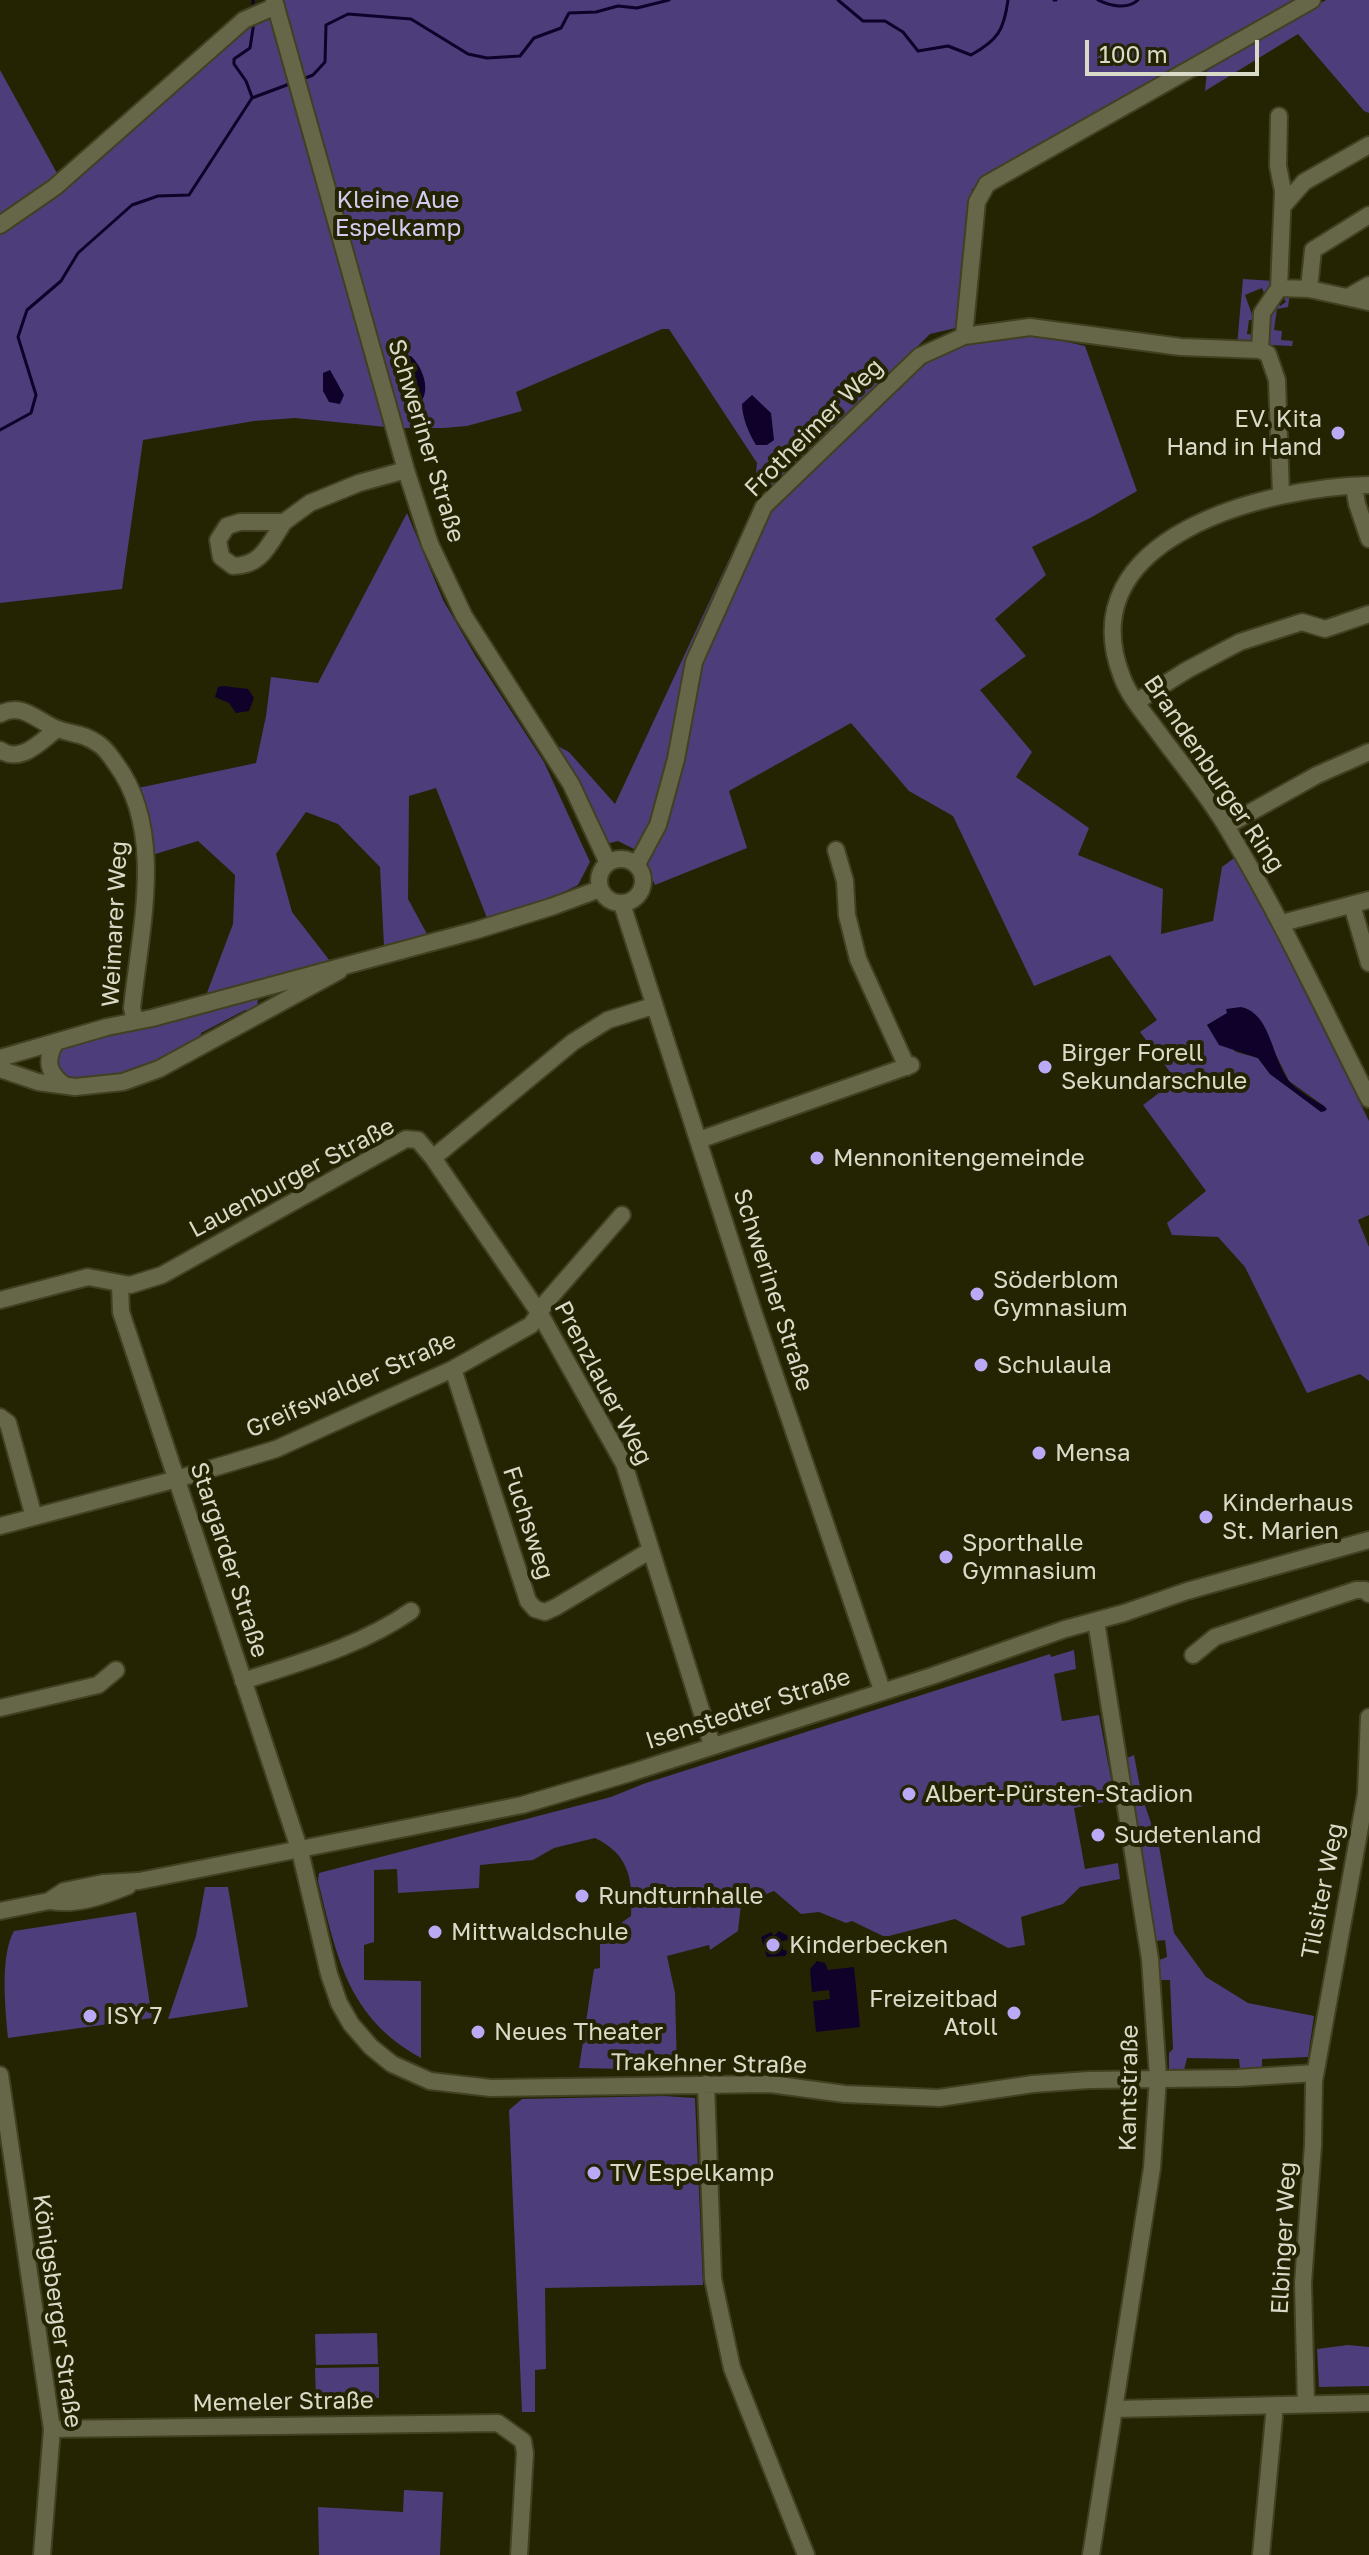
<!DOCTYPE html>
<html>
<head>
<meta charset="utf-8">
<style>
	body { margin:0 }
	#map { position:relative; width:1369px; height:2555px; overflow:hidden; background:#242403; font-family:"Golos Text",sans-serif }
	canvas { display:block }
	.scale { position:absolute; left:1085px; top:40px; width:174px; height:36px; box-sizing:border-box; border:4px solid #d9dac7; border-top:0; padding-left:10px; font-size:24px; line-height:28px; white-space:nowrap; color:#d9dac7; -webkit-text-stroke:6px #242403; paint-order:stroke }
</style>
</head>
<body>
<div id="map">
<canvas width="1369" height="2555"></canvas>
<div class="scale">100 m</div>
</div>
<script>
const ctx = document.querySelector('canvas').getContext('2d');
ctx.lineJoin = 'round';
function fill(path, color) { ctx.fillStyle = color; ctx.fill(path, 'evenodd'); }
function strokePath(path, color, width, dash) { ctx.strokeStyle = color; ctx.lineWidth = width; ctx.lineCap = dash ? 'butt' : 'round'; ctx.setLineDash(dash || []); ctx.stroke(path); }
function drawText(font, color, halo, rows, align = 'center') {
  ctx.font = font + ' "Golos Text",sans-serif'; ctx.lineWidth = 8; ctx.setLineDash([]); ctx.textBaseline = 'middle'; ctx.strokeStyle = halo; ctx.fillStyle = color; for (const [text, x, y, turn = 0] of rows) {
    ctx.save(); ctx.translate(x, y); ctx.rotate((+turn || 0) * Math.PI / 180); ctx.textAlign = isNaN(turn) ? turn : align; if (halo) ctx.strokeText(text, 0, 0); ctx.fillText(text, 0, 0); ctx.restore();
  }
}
fill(new Path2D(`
	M278 0H1303L971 190 975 191 960 327 930 334 770 493 755 483 757 463 669 329H662L516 392 522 411 467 426 443 428H396L295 418 254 421 143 440 122 589 0 603V70L58 175Z
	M1326 0H1369V113L1364 111 1298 34 1205 91 1207 70Z
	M1243 279 1274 281 1265 296 1262 288 1245 295 1254 320H1249L1247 334 1256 335C1251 344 1246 344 1237 345Z
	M1290 293 1288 307 1277 309 1274 330 1282 331 1281 340 1293 341 1292 346 1271 345 1266 341 1267 314 1273 312 1271 307 1275 298 1280 306 1286 302 1282 295Z
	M1027 333 1085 346 1137 491 1092 517 1032 547 1046 575 995 619 1026 656 980 690 1032 752 1016 777 1089 828 1078 855 1163 889 1161 934 1213 921 1222 867 1234 858 1272 926 1369 1121V1215L1358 1220 1369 1247V1381L1360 1374 1307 1393 1245 1267 1218 1237 1172 1235 1167 1223 1206 1191 1143 1105 1176 1080 1140 1032 1157 1020 1110 955 1034 986 953 816 909 791 851 723 729 791 747 848 655 885 640 852 618 841 606 844 556 745 569 752 615 804 752 510H766L920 366 957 345ZM1228 1013 1258 1019 1289 1081 1324 1106 1321 1111 1270 1074 1258 1058 1236 1052 1207 1025Z
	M407 513 443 600 476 657 544 762 590 862 578 885 535 906 487 918 436 788 409 796 408 899 427 934 384 946 380 867 338 824 306 812 276 854 292 912 330 961 205 998 233 924 235 875 198 841 149 856 138 788 256 763 266 716 271 677 318 683Z
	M255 996 258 1000 256 1011 245 1010 201 1033 199 1044 120 1076 66 1082 56 1072 58 1048Z
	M1074 1650 1076 1669 1054 1674 1062 1721 1099 1715 1115 1800 1074 1808 1085 1869 1118 1863 1120 1879 1080 1887 1063 1904 1021 1917 1025 1945 1008 1948 955 1919 885 1937 852 1921 846 1923 819 1912 801 1914 774 1891 741 1904 738 1931 710 1950 709 1945 667 1956 675 1993 677 2069 668 2070 579 2068 594 1969 600 1968V1938L631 1916C633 1880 630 1855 595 1838L554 1848 533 1860 480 1865 479 1888 398 1893 397 1869 374 1870V1942L364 1945V1980L421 1981V2058C347 2017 337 1957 318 1881L319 1873 611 1797 643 1784 1050 1654 1051 1657Z
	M1134 1755 1142 1797 1159 1846 1174 1933 1206 1977 1248 2003 1314 2016 1308 2057 1262 2059V2068L1240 2069 1239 2059 1187 2058 1184 2070H1169V2053L1173 2049 1170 1980H1161L1159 1960 1167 1957 1165 1940 1156 1941 1127 1758Z
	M205 1887H228L248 2007 168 2019 196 1936Z
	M136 1912 152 2018 8 2038C5 2007 0 1955 14 1931Z
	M664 2096 695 2098 703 2285 545 2288 546 2369 535 2370V2412H522L509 2110 522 2099Z
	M377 2333 378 2364 316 2365 315 2334Z
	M1348 2345 1369 2347V2386L1319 2387 1317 2349Z
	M379 2367V2398L316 2399 315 2368Z
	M404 2490 443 2492 440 2555H319L318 2507 403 2512Z`), '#4d3d7a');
fill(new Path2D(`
	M411 356C422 367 431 388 421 402L414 403 406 391 403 357Z
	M330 370 344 395 340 404 329 402 323 391V373Z
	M752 395 771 413 774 440 767 445H756C749 434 742 417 742 404Z
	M223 686 248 689 254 698 249 711 236 713 229 703 215 697 218 687Z
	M1241 1007C1271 1013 1272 1059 1288 1080 1296 1090 1313 1100 1324 1106L1327 1109 1325 1111 1321 1112 1270 1074 1258 1058 1219 1045 1207 1025 1227 1013 1226 1009Z
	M779 1931 788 1936V1940L782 1941 783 1950H786L787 1953 785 1956 767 1957 761 1937 771 1932 774 1936Z
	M817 1961 825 1963 828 1970 854 1967 860 2027 816 2032 813 2001 830 1999 829 1990 812 1992 810 1969Z`), '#0f012a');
strokePath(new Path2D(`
	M253 0V3
	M838 0 863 21H885L903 32 918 51 948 46 971 55C998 40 1004 30 1008 0
	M1054 0H1056
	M1098 0C1110 6 1127 10 1138 0
	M303 79 313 75 325 62 326 25 348 14 411 19 468 54 487 58 520 56 534 38 561 28 569 13 596 12 618 6 637 8 669 0
	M252 97 246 81 234 64V59L250 48 254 22
	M0 430 31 413 36 395 18 337 27 310 61 281 78 253 132 205 158 196 189 195 252 98 292 83`), '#0f012a', 3);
const minor = new Path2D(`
	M274 0 406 470 430 544 464 616 571 784 608 863
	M1279 116 1278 166 1283 191 1279 288
	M1283 206 1304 182 1369 145
	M0 225 55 187 244 20 276 6
	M1309 289 1313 250 1369 215
	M1350 296 1369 285
	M964 336 977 202 987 184 1312 0
	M1260 350 1262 313 1279 288 1309 289 1369 302
	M1369 485C1269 487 1067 536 1122 677 1129 696 1143 712 1155 728 1179 761 1208 795 1229 831 1281 918 1323 1008 1369 1099
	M1354 486 1357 504 1369 539
	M284 522C269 544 262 566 233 566L221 557 218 540 227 526 240 522H284L310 503 359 483 406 470
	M1136 702 1187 670 1240 642 1302 622 1325 629 1369 614
	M0 714C22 702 36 720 55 728 74 736 80 731 100 745 107 750 111 757 116 764 166 831 140 931 132 1008L135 1021
	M0 750C21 764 40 742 57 729
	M1226 826 1317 775 1369 752
	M836 850 845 881 847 915 858 959 907 1067
	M599 881a22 22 0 1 1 44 0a22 22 0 1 1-44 0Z
	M637 864 658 825 676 759 694 662 764 506 920 356 964 336 1030 327 1181 347 1260 350 1268 354 1277 380 1281 495
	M622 904 754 1314 882 1690
	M1352 905 1369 963
	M1282 923 1369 900
	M55 1043C45 1061 48 1073 64 1085
	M0 1058 107 1027 152 1018 477 930 551 907 600 889
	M0 1069 38 1082 75 1087 123 1082 159 1069 339 971
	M699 1140 911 1065
	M433 1158 540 1314 624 1464 712 1745
	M120 1284 121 1312 300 1851 329 1974 339 2003 351 2024 371 2047 392 2064 430 2081 491 2088 770 2084 845 2094 939 2098 1033 2084 1089 2080 1237 2078 1315 2073
	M0 1300 88 1277 130 1285 162 1275 406 1139 418 1140 433 1158 573 1042 608 1020 653 1006
	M453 1369 528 1601 535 1609 545 1612 556 1607 651 1550
	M0 1417 8 1423 34 1517
	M0 1526 177 1479 276 1449 453 1369 531 1325 547 1301 622 1215
	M1193 1655 1215 1637 1356 1590H1365L1369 1594
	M243 1681C301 1662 361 1646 411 1611
	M0 1708 98 1685 116 1670
	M49 1901C76 1906 103 1896 128 1886
	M0 1911 49 1901 64 1891 103 1883 139 1881 522 1805 630 1773 932 1676 1065 1629 1124 1613 1187 1591 1369 1540
	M0 2075 52 2429 42 2555
	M706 2084 713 2279 732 2368 806 2555
	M1306 2404 1303 2283 1313 2145 1314 2081 1366 1794 1369 1717
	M1115 2409 1369 2403
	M52 2429 498 2423 523 2441 525 2453 519 2555
	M1091 2555 1152 2168 1158 2077 1150 1959 1096 1621
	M1261 2555 1275 2406`);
strokePath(minor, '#414122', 20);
strokePath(minor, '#666748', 16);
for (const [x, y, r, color] of [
	[1338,433,8,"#baaaf6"],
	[1045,1067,8,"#baaaf6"],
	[817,1158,8,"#baaaf6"],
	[977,1294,8,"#baaaf6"],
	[981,1365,8,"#baaaf6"],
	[1039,1453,8,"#baaaf6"],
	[1206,1517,8,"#baaaf6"],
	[946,1557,8,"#baaaf6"],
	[909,1794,8,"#baaaf6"],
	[1098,1835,8,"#baaaf6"],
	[582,1896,8,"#baaaf6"],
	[435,1932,8,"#baaaf6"],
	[773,1945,8,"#baaaf6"],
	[1014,2013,8,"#baaaf6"],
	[90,2016,8,"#baaaf6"],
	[478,2032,8,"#baaaf6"],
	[594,2173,8,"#baaaf6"]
]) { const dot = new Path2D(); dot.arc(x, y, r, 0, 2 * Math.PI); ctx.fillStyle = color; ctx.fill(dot); strokePath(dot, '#242403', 3); }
drawText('24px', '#d3ccf2', '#242403', [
	["Kleine Aue",398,200],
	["Espelkamp",398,228]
]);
drawText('24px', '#d9dac7', '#242403', [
	["EV. Kita",1322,419,"right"],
	["Hand in Hand",1322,447,"right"],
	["Birger Forell",1061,1053],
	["Sekundarschule",1061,1081],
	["Mennonitengemeinde",833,1158],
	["Söderblom",993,1280],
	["Gymnasium",993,1308],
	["Schulaula",997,1365],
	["Mensa",1055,1453],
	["Kinderhaus",1222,1503],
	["St. Marien",1222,1531],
	["Sporthalle",962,1543],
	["Gymnasium",962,1571],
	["Albert-Pürsten-Stadion",925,1794],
	["Sudetenland",1114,1835],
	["Rundturnhalle",598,1896],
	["Mittwaldschule",451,1932],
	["Kinderbecken",789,1945],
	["Freizeitbad",998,1999,"right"],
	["Atoll",998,2027,"right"],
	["ISY 7",106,2016],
	["Neues Theater",494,2032],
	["TV Espelkamp",610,2173]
], 'left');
drawText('24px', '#d9dac7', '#242403', [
	["Frotheimer Weg",814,428,-45],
	["Schweriner Straße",426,441,73],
	["Brandenburger Ring",1214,774,56],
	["Weimarer Weg",115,924,-87],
	["Lauenburger Straße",292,1178,-28],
	["Schweriner Straße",773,1290,72],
	["Prenzlauer Weg",603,1383,62],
	["Greifswalder Straße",351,1385,-24],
	["Fuchsweg",528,1523,72],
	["Stargarder Straße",229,1560,72],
	["Isenstedter Straße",748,1709,-18],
	["Tilsiter Weg",1323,1891,-79],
	["Trakehner Straße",709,2064,1],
	["Kantstraße",1129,2088,-89],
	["Elbinger Weg",1284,2238,-87],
	["Königsberger Straße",57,2311,82],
	["Memeler Straße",283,2402,-1]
]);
</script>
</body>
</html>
